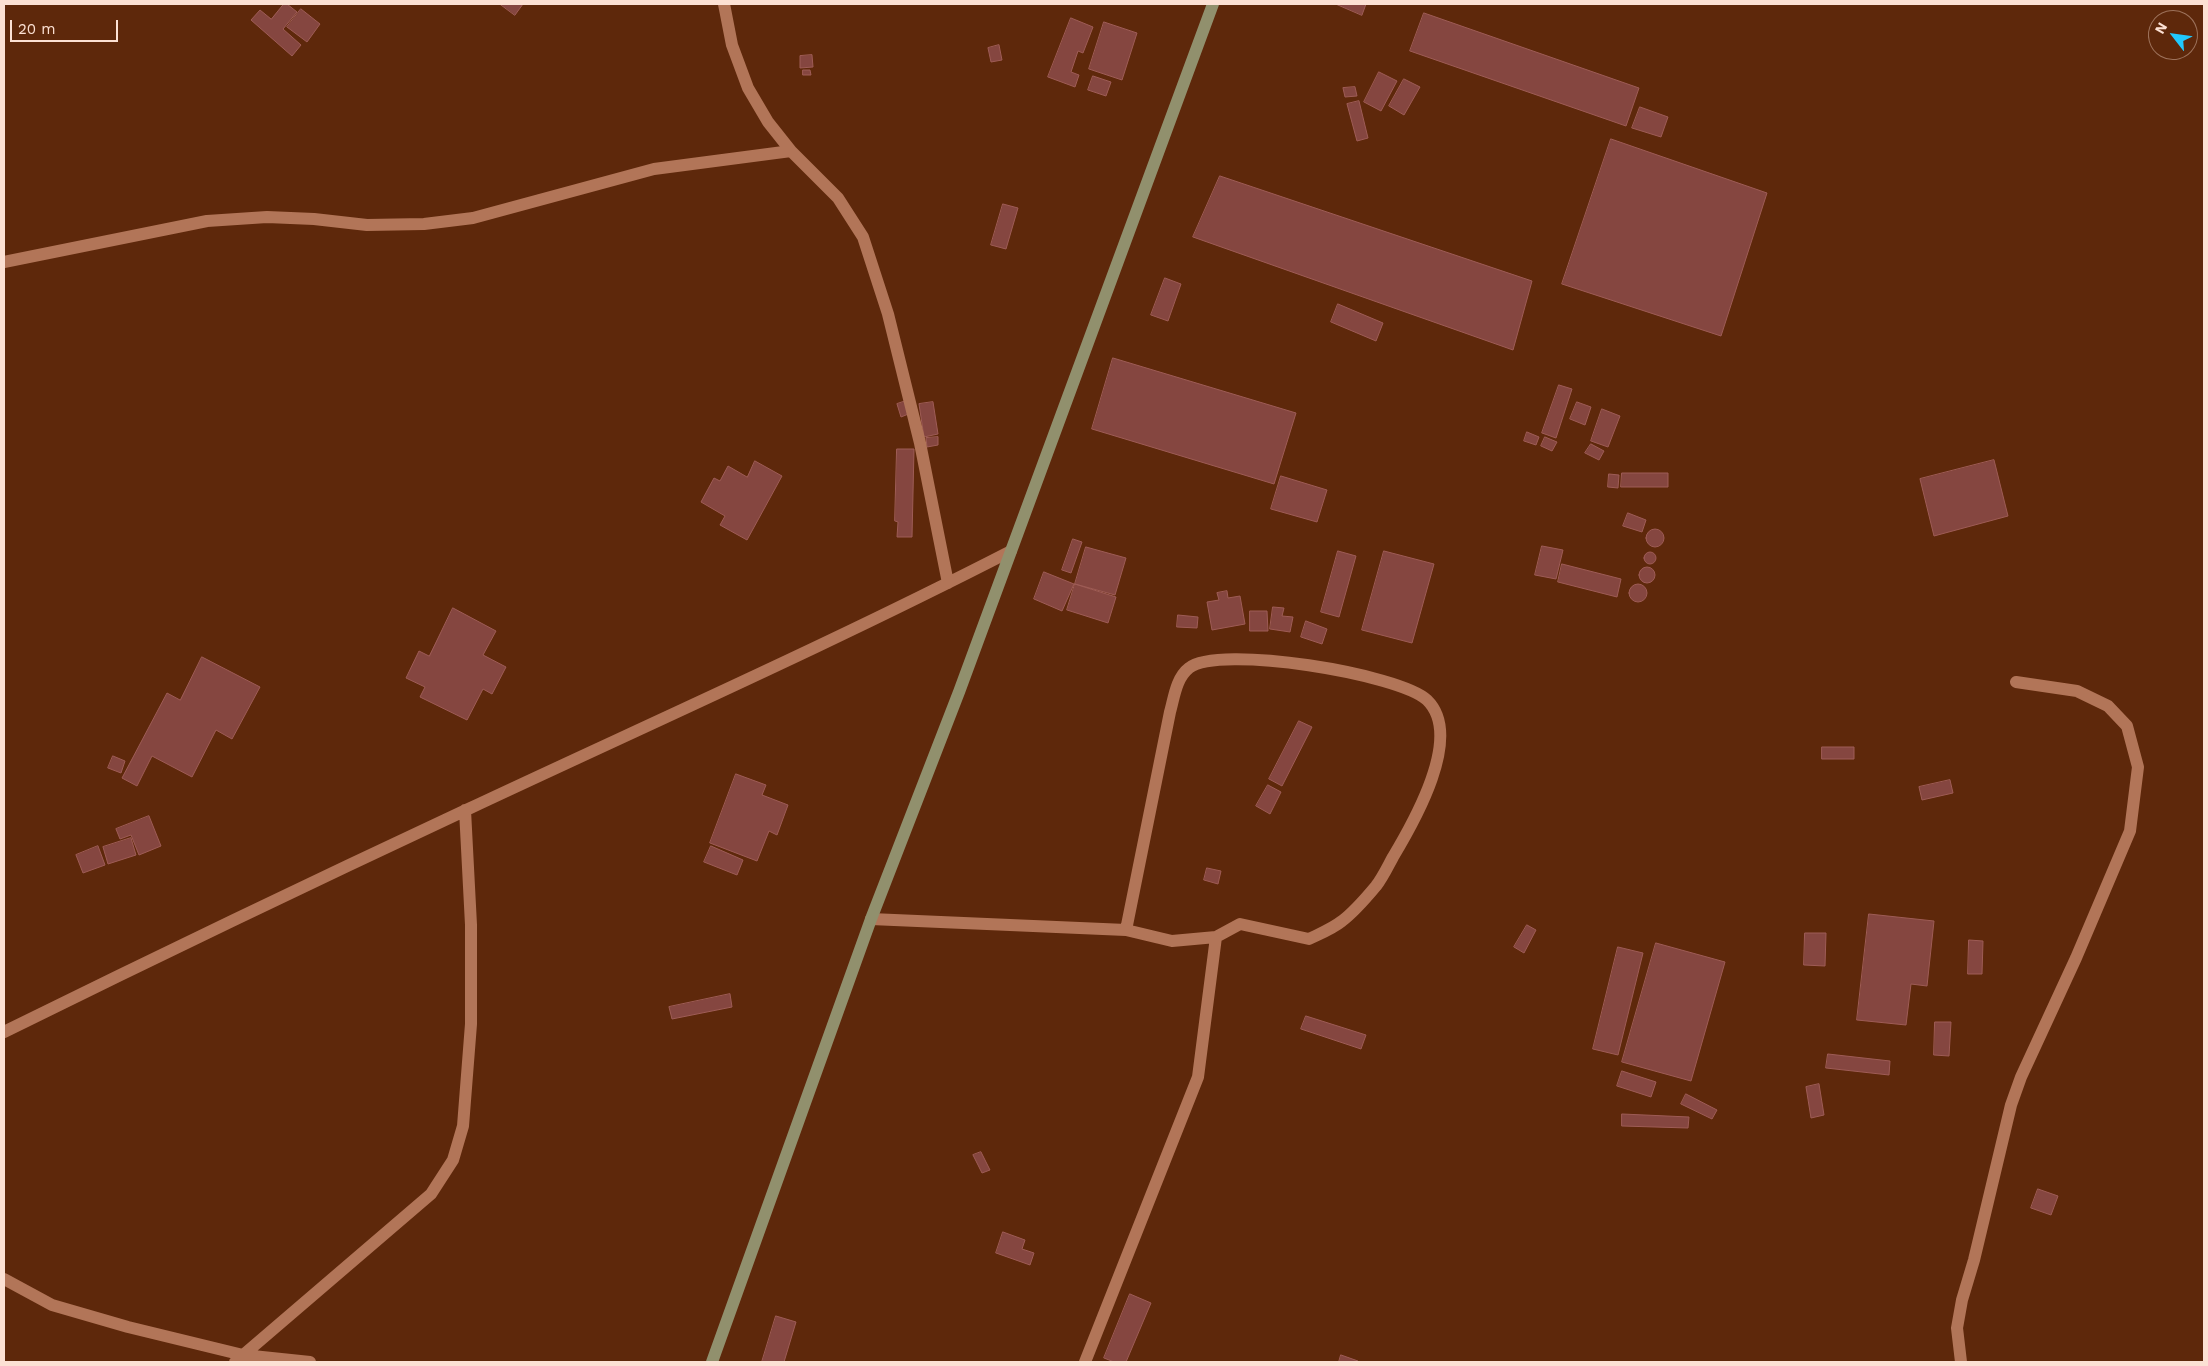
<!DOCTYPE html>
<html>
<head>
<meta charset="utf-8">
<style>
	body { margin:0 }
	#map { position:relative; width:2208px; height:1366px; overflow:hidden; background:#5e280b; font-family:"Work Sans",sans-serif }
	canvas { display:block }
	.frame { position:absolute; inset:0; border:5px solid #fce1d4; pointer-events:none }
	.north { position:absolute; left:2148px; top:10px; width:50px; height:50px; box-sizing:border-box; background:#5e280b; border:1px solid #9d725b; border-radius:50%; rotate:300deg; font-size:14px; font-weight:700; line-height:20px; text-align:center; color:#fce1d4 }
	.north::after { content:''; display:block; margin:auto; width:18px; height:22px; background:#21c9fd; clip-path:polygon(50% 0,100% 100%,50% 72%,0 100%) }
	.scale { position:absolute; left:10px; top:20px; width:108px; height:22px; box-sizing:border-box; border:2px solid #fce1d4; border-top:0; padding-left:6px; font-size:15px; line-height:18px; white-space:nowrap; color:#fce1d4; -webkit-text-stroke:4px #5e280b; paint-order:stroke }
</style>
</head>
<body>
<div id="map">
<canvas width="2208" height="1366"></canvas>
<div class="frame"></div>
<div class="north">N</div>
<div class="scale">20 m</div>
</div>
<script>
const ctx = document.querySelector('canvas').getContext('2d');
ctx.lineJoin = 'round';
function fill(path, color) { ctx.fillStyle = color; ctx.fill(path, 'evenodd'); }
function strokePath(path, color, width, dash) { ctx.strokeStyle = color; ctx.lineWidth = width; ctx.lineCap = dash ? 'butt' : 'round'; ctx.setLineDash(dash || []); ctx.stroke(path); }
const building = new Path2D(`
	M284 4H287L297 12 283 29 301 45 292 56 251 20 260 10 271 19Z
	M500 4H523L515 15Z
	M1336 4H1366L1362 15Z
	M301 9 320 24 307 42 287 27Z
	M1424 13 1639 88 1626 126 1410 51Z
	M1071 18 1093 27 1083 53 1078 51 1071 72 1079 75 1075 87 1048 77Z
	M1104 22 1137 33 1122 80 1089 69Z
	M999 45 1002 60 991 62 988 48Z
	M812 55 813 67 800 68V56Z
	M803 70H810L811 75H803Z
	M1379 72 1397 81 1381 111 1364 102Z
	M1093 76 1111 82 1106 96 1088 90Z
	M1404 79 1420 87 1404 115 1389 106Z
	M1355 87 1357 96 1345 97 1343 88Z
	M1359 101 1368 138 1357 141 1347 104Z
	M1640 107 1668 117 1661 137 1632 128Z
	M1611 139 1767 193 1721 336 1562 284Z
	M1220 176 1532 281 1513 350 1193 237Z
	M1003 204 1018 208 1006 249 991 245Z
	M1165 278 1181 284 1168 321 1151 315Z
	M1338 304 1383 323 1376 341 1331 322Z
	M1113 358 1296 413 1274 484 1092 429Z
	M1559 385 1572 389 1556 438 1542 433Z
	M906 401 911 413 901 417 897 404Z
	M933 402 938 434 924 437 919 404Z
	M1577 402 1591 407 1585 425 1570 419Z
	M1602 409 1620 416 1608 447 1591 441Z
	M1527 432 1539 437 1536 445 1524 441Z
	M938 437V445L927 447 926 438Z
	M1545 437 1557 442 1552 451 1541 446Z
	M1591 444 1604 451 1599 460 1585 453Z
	M897 449H914L912 537H897L898 522 895 521Z
	M1994 460 2008 516 1934 536 1920 479Z
	M755 461 782 476 747 540 720 525 725 516 701 502 714 478 720 481 728 466 747 477Z
	M1622 473H1668V487H1621Z
	M1609 474 1619 475 1618 488 1608 487Z
	M1281 476 1327 490 1317 522 1271 509Z
	M1628 513 1646 520 1642 532 1623 526Z
	M1646 538a9 9 0 1 1 18 0a9 9 0 1 1-18 0Z
	M1073 539 1082 542 1071 573 1062 570Z
	M1542 546 1563 550 1556 579 1535 575Z
	M1086 547 1126 558 1115 595 1075 584Z
	M1338 551 1356 556 1339 617 1321 612Z
	M1384 551 1434 564 1412 643 1362 630Z
	M1644 558a6 6 0 1 1 12 0a6 6 0 1 1-12 0Z
	M1562 564 1621 579 1617 597 1558 582Z
	M1639 575a8 8 0 1 1 16 0a8 8 0 1 1-16 0Z
	M1044 572 1074 584 1062 611 1034 599Z
	M1629 593a9 9 0 1 1 18 0a9 9 0 1 1-18 0Z
	M1075 584 1116 597 1108 623 1067 610Z
	M1227 591 1228 598 1240 596 1245 624 1212 630 1207 602 1219 600 1217 593Z
	M1273 607 1284 608 1282 616 1293 617 1290 632 1270 629Z
	M453 608 496 631 483 655 506 667 492 694 483 689 467 720 420 697 425 687 406 678 419 651 429 656Z
	M1250 611H1267L1268 631H1250Z
	M1178 615 1198 617 1197 628 1177 627Z
	M1306 621 1327 629 1322 644 1301 637Z
	M202 657 260 687 232 739 216 730 192 777 152 756 137 786 122 778 167 693 180 700Z
	M1299 721 1312 727 1282 786 1269 779Z
	M1822 747H1854V759H1822Z
	M113 756 125 761 121 773 108 768Z
	M736 774 766 785 762 795 788 805 777 835 769 831 757 861 710 843Z
	M1950 780 1953 793 1922 800 1919 787Z
	M1268 785 1281 792 1270 814 1256 806Z
	M149 816 161 846 139 855 131 835 120 839 116 829Z
	M131 838 136 855 108 864 103 847Z
	M98 846 105 865 83 873 76 855Z
	M711 846 743 860 737 875 704 862Z
	M1207 868 1221 871 1218 884 1204 880Z
	M1869 914 1934 921 1927 986 1911 984 1906 1025 1857 1020Z
	M1527 925 1536 930 1524 953 1514 947Z
	M1805 933H1826L1825 966 1804 965Z
	M1969 940 1983 941 1982 974H1968Z
	M1656 943 1725 962 1691 1081 1622 1062Z
	M1618 947 1643 953 1618 1055 1593 1049Z
	M730 994 732 1007 672 1019 669 1007Z
	M1306 1016 1366 1035 1361 1049 1301 1029Z
	M1935 1022H1951L1949 1056 1934 1055Z
	M1828 1054 1890 1061 1889 1075 1826 1068Z
	M1622 1071 1656 1082 1651 1097 1617 1086Z
	M1819 1084 1824 1115 1811 1118 1806 1087Z
	M1686 1094 1717 1110 1712 1119 1681 1104Z
	M1622 1114 1689 1117 1688 1128 1622 1126Z
	M981 1152 990 1170 982 1173 973 1155Z
	M2038 1189 2058 1196 2051 1215 2031 1208Z
	M1003 1232 1025 1240 1022 1249 1034 1253 1030 1265 996 1253Z
	M1130 1294 1151 1303 1126 1362H1114L1104 1358Z
	M776 1316 796 1322 784 1362H762Z
	M1341 1355 1358 1361V1362H1339Z`);
fill(building, '#854640');
strokePath(building, '#9e5c56', 1);
strokePath(new Path2D(`
	M871 919 1126 930 1172 941 1216 937 1198 1077 1085 1362
	M1126 930 1170 712C1174 698 1176 678 1189 668 1218 644 1400 674 1427 700 1464 736 1414 822 1393 857 1388 866 1383 877 1376 886 1366 898 1354 912 1342 921 1332 929 1319 934 1309 939L1240 924 1216 937
	M1961 1362 1957 1328 1962 1300 1974 1260 2011 1105 2021 1077 2076 958 2130 831 2138 767 2127 726 2108 706 2077 691 2016 682`), '#b27558', 12);
strokePath(new Path2D(`
	M724 4 732 45 748 88 768 122 791 151 838 198 863 237 888 314 920 443 948 583
	M4 262 207 221 267 217 314 219 367 225 424 224 473 218 654 169 791 151
	M4 1032C156 957 310 883 464 811 647 725 832 643 1011 551
	M4 1279 52 1305 128 1327 243 1355 310 1362
	M235 1362 431 1194 453 1160 463 1126 471 1024V925L465 810`), '#b27558', 12);
strokePath(new Path2D(`
	M712 1362 871 919 959 692 1213 4`), '#91906d', 12);
</script>
</body>
</html>
